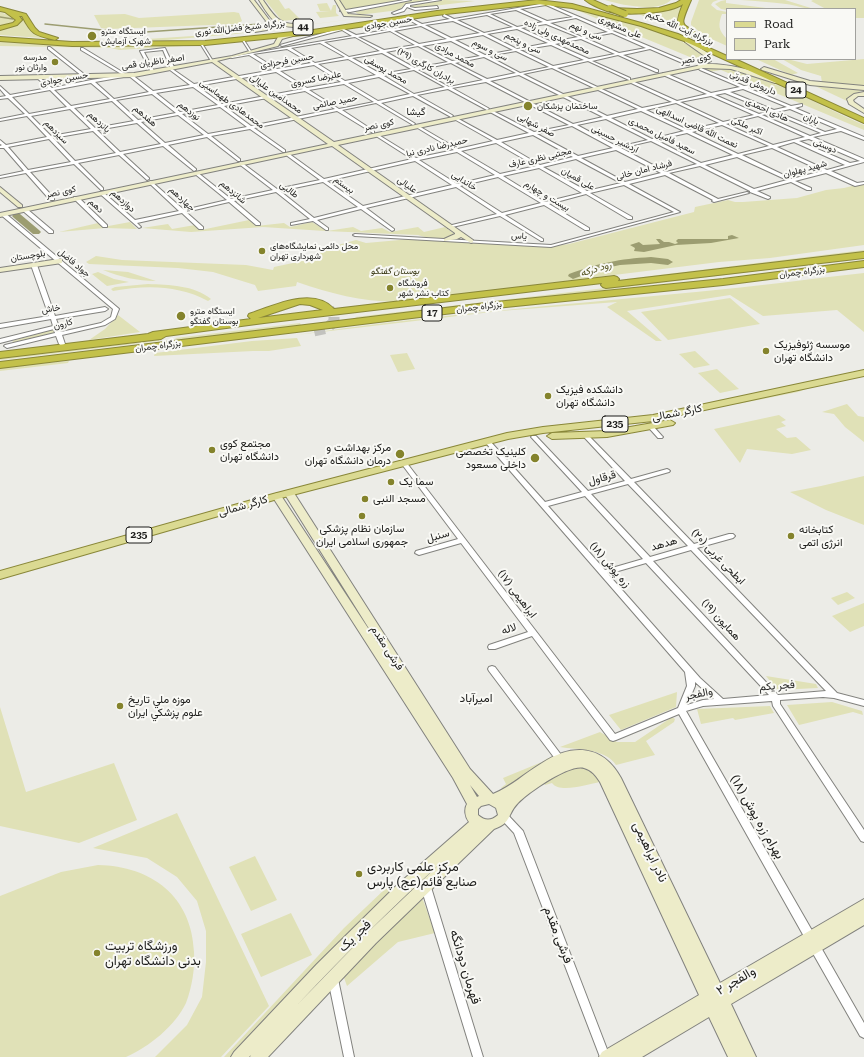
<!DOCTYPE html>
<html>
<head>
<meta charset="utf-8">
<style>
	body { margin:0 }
	#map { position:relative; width:864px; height:1057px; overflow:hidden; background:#ecece7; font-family:"Roboto Serif",serif }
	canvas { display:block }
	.legend { position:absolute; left:726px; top:8px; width:130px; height:52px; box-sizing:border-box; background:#f9f9f5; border:1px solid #a1a19d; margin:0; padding:5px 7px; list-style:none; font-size:12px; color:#1c1c1a }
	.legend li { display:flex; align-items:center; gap:8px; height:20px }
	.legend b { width:20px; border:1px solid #a1a19d }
</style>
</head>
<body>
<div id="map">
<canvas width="864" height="1057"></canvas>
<ul class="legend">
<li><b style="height:5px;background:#dbda92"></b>Road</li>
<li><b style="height:11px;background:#e0e1b7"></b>Park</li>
</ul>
</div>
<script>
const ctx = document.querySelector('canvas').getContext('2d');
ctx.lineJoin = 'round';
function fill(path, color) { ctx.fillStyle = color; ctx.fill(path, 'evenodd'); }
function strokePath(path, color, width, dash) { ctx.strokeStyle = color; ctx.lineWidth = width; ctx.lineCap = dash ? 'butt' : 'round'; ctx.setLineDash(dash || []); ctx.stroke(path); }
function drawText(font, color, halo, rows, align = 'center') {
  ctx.font = font + ' "Roboto Serif",Vazirmatn,serif'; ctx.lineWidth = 4; ctx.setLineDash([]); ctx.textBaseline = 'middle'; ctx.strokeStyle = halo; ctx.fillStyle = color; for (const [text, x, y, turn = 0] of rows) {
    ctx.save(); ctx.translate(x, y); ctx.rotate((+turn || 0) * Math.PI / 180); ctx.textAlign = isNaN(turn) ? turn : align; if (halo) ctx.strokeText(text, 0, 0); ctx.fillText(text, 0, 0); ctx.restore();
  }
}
fill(new Path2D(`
	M265 0H279L285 9 289 8 300 19 282 21Z
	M339 0H406L345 11Z
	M414 0H431L404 5 399 10 351 16 358 14 355 12Z
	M444 0 475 1 416 8 409 6Z
	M605 0H671C658 13 621 5 605 0Z
	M699 0H718L713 2 711 5 717 10 727 12V14H722C718 25 718 30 727 39V46L705 36 691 25V22Z
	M726 0V3L774 9 727 10 721 9 715 4 721 1Z
	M741 0H785L814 9C804 9 796 5 786 4 771 2 756 1 741 0Z
	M813 0H864V18H855V9H826L811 1Z
	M327 3 331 11 333 5H336V13L339 16 320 18 316 12 330 11H320L317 4Z
	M535 3C561 4 581 10 605 16 639 25 676 34 705 56V59L702 62 569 7H555L546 3 532 6 529 5Z
	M470 4 236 34 166 40H132L253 32Z
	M683 4 676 21 681 31 631 11H647Z
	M0 12 17 18 14 23 0 28Z
	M15 12 24 17 31 29 56 39 70 40 0 35V29L10 27 21 19Z
	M234 12 239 13 242 21 237 24 108 29 101 28 94 15 125 14 139 18Z
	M0 40 43 44 200 45 119 50 111 48 0 46Z
	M756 59H773L798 73 791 75Z
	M782 59H796L791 60 807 64 864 59V86L822 83 821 76 801 70Z
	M723 67C771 78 819 105 864 125V130L721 70 709 72 701 69Z
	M813 85 863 90 850 96 847 101Z
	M864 183V245L770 258 719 262 396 302C361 301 331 294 297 282L296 286 258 291 255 285 213 272 178 268 89 264 86 262 96 256 122 260 246 265 273 270 274 267 307 260 327 248 356 240 366 243 411 239 549 247 569 244 694 212 695 207 728 200 735 202H743L797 198 826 190 844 188Z
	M249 220 256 226 284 223 290 227 312 222 327 231 353 227 361 231 382 228 390 232 418 227 424 232 445 227 456 235C446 240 429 239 418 235L325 231 263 227 191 232 142 228 168 224 172 229 195 225 201 230Z
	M130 222 137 229 105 228 59 232 98 223 103 227Z
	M864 250V253L627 280 625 279Z
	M864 258 612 289 357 318 355 317Z
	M103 270 128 272 156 281C137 281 121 277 103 270Z
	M98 272 114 279 129 282 107 286 92 274Z
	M864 273V332L837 310 763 316 730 295 627 311 662 341H656L607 307 617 302 500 311 296 335C429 315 562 305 696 292 752 287 808 279 864 273Z
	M148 284C169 285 194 285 211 299L208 301C178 285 146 285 113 291L111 289 115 287Z
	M730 298 760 324 668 340 641 312Z
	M118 315 140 332 89 340 105 329Z
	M300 323 301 325 177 340 175 338Z
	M55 329 56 332 15 343 12 341Z
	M297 338 301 346 269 351H253L154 356 155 353 252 341Z
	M159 340V341L0 360V358Z
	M695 351 710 365 694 368 679 354Z
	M407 353 415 369 398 372 390 355Z
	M69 361 68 363 0 371V367Z
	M717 369 739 389 720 393 698 373Z
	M804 388 806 389 798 392 738 404V403Z
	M847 404 858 416 864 417V442L845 427 834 414 822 412Z
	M779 415 786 420 781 422 786 426 776 429 787 438 796 437 811 450 792 454 747 449 740 463 714 429Z
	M864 476V525L826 510 790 492 821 486Z
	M847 592 855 598 838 605 831 598Z
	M864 603V626L850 632 832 616Z
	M766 676 816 684 818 688 777 690Z
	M677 692 676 707 621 730 609 715Z
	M832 702 862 711 863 715 853 712 799 725 787 705Z
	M770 706 774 713 735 720 733 718 701 724 697 709Z
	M0 707 26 792 114 763 137 820 79 843 0 826Z
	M672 717 675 719 674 722 646 741 655 755 616 765C605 748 577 750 560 747L600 732 617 742H635Z
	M548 758 550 760 509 790 501 788 506 784 503 778 542 762Z
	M579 766C589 769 595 772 600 782 588 784 560 794 552 783L545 785 543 782 547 777Z
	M177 813 269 1006 221 1057H155L187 1025 202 997 206 962V931L197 901 177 877 147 858 93 848Z
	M255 856 277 900 251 911 229 867Z
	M98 865C152 866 192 897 194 952 195 969 192 987 186 1003 175 1026 149 1047 126 1057H0V896L61 872Z
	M386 888 391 893 231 1057H224L344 928Z
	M420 899 423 900 435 933 398 942 347 986 343 975Z
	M291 913 312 955 261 977 241 934Z`), '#e0e1b7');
fill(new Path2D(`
	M732 235 739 238 711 243 676 245 644 252 634 251 635 248 630 245 639 242 643 245 660 244 656 239H660L664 242H669L675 244 678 243 676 241 678 239H728V236Z`), '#9c9d71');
strokePath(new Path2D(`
	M0 17 13 19
	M45 24 131 33 261 24`), '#9c9d71', 1.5);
fill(new Path2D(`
	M17 213 20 214 39 230 41 232 39 234H33L14 218 12 216 14 214Z
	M651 257 668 259 673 262 668 265 651 263 620 265 597 270 573 279 568 276 569 274C599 263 619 259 651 257Z`), '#9c9d71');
strokePath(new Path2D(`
	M314 331 327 328 334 322V317L329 309`), '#c2c2be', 11, [11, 5.5]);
const street = new Path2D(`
	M404 0H411L350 12 340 11Z
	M433 0H441L410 5V7L415 8 437 6 438 8 415 10 407 7 404 11 394 14 392 13 402 9 406 4Z
	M546 3 689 63V65H687L650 49 623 55 658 70V72H656L618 55 592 61 630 78V80L677 101 707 94 663 75V73H665L711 93 740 87 700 70 699 69 701 68 744 86 755 84V86L748 88 791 106 802 104V106L795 108 864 137V140L841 131 813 137 864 159V162L831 171 857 183 864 182V184L855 186 826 173 795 181 811 188V190H807L791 182 757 191 770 197V198L768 199 750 192V191L700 166 669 173 718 199 747 192 749 193 714 202 712 201 713 200 665 175 629 184 680 212 551 247 355 236 353 235 355 234 551 245 674 212 624 185 590 193 632 217V219H628L586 194 549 204 589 228V230H585L544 205 505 215 543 239V241H541L500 216 448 228V226L497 214 456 187 366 208 394 229V230L392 231 361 209 317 220 328 228V230H326L313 221 291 225V223L310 219 276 192 234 201 260 223V225H256L229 202 186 212 203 227V229H199L182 213 137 223 141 227 139 228 99 193 103 192 135 220 179 211 149 183V182L151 181 184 210 227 200 195 174V172H197L231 199 273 190 239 164V163L241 162 277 189 320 180 286 155V154L288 153 324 179 412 159 376 136 375 135 377 134 416 158 454 150 416 127V125H417L458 149 493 141 454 119V117H455L497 140 529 133 490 112V110H491L534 132 569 125 486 82 452 88 488 108 489 109 487 110 448 89 417 95 452 115 453 116 451 117 413 96 381 103 414 123 415 124 413 125 376 103 342 110 374 131V133H373L337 111 254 128 285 150V152H283L250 129 211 136 240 159V161H238L207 137 168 145 196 169V170L194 171 163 146 123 154 149 178V179L147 180 119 155 78 163 103 188V190H101L74 164 30 172 54 198V200H50L26 173 0 178V176L24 171 4 148H0V146L2 145 0 144V140L6 145 47 137 27 116 0 121V119L25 114 8 98 0 99V97L6 96 0 89V86L10 95 48 88 37 78V76H38L52 88 91 80 123 75 81 50V48H83L124 73 125 74 123 75 131 74 153 91 190 85 170 70V68H171L194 84 273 70 249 55 232 58 230 57 352 36 342 30 282 46 280 45 342 28 356 35 387 30 377 25 378 23 391 29 418 25 411 21 412 19 422 24 450 19 443 16 444 14 454 19ZM546 5 573 17 547 21 520 9ZM516 10 543 22 517 27 490 14ZM487 15 513 27 484 33 457 20ZM576 18 608 32 582 37 550 23ZM453 21 480 33 451 38 425 25ZM546 24 578 37 552 42 521 28ZM421 26 447 39 419 44 394 31ZM517 29 548 43 517 49 487 34ZM390 31 415 45 384 50 358 37ZM612 33 646 48 619 53 585 38ZM483 35 513 50 485 55 455 40ZM355 37 380 51 349 57 324 42ZM581 39 615 54 589 59 555 44ZM451 41 480 56 452 61 422 46ZM320 43 345 57 315 63 291 48ZM551 45 584 60 553 66 520 50ZM418 46 448 62 415 68 386 52ZM287 49 311 63 277 69 253 54ZM516 51 549 67 520 73 488 56ZM382 53 411 69 381 74 352 58ZM484 57 516 73 487 79 455 63ZM348 59 376 75 345 81 318 64ZM588 61 629 80V82L672 102 642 108 557 68ZM451 63 483 80 449 87 418 70ZM314 65 341 82 307 88 280 71ZM552 68 638 109 607 116 523 74ZM414 70 445 87 414 94 384 76ZM276 72 303 89 222 104 197 86ZM519 75 603 117 573 124 490 81ZM129 76 149 92 114 99 95 82ZM379 77 410 94 378 101 348 83ZM91 83 110 99 71 106 54 90ZM344 84 374 102 339 109 309 90ZM193 87 218 105 180 112 156 93ZM743 89 787 107 774 110 730 92ZM50 90 67 107 29 114 12 97ZM305 91 335 109 251 126 224 106ZM725 93 769 111 759 114 715 95ZM152 94 176 113 138 120 116 100ZM711 96 754 115 723 122 680 102ZM112 101 134 121 95 128 74 108ZM676 103 719 123 688 130 646 110ZM220 107 247 127 208 134 182 114ZM70 109 91 129 51 136 31 116ZM790 109 837 129 825 132 777 112ZM641 111 684 131 652 139 611 118ZM773 113 821 133 810 136 762 115ZM178 115 204 135 165 143 141 122ZM758 116 805 137 773 145 726 124ZM606 119 648 140 618 147 577 125ZM137 123 161 144 120 152 97 130ZM722 125 769 146 738 154 692 132ZM572 126 613 148 578 156 537 134ZM93 131 116 153 75 161 53 138ZM687 133 733 155 701 163 656 140ZM533 135 573 157 540 165 501 142ZM49 139 71 162 28 170 8 147ZM809 139 860 161 850 163 799 141ZM651 141 697 164 666 172 621 148ZM794 142 845 165 827 170 777 147ZM496 143 536 166 500 174 461 151ZM772 148 822 171 792 179 742 155ZM616 150 661 173 625 182 581 158ZM457 152 495 175 457 184 419 160ZM737 157 787 180 754 189 705 165ZM576 159 621 183 587 191 543 167ZM415 161 452 185 363 206 327 181ZM539 168 582 193 545 202 503 176ZM498 177 541 203 502 213 460 186ZM323 182 358 207 314 218 280 191Z
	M242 40H244L251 51H249Z
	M201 45H203L213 61H211Z
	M48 47H50L84 74V76H82L48 49Z
	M165 48 174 67 172 68 170 67 163 50 144 52 154 71 151 72 140 51Z
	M74 197H78L107 225V227H103L74 199Z
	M23 209H27L53 231V233H49L23 211Z
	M1 213H5L118 308 119 309 115 319 105 325 62 335 65 344 62 346 59 344 56 336 7 348 4 346 5 345 55 333 54 329 0 343V339L53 326 51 319 0 328V324L49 316 31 265 32 264 37 265 55 316 105 307 108 309 105 311 56 319 61 332 101 323 111 317 113 309 1 215Z
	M651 425 653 426 662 436 663 437 662 438H658L649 428 648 427Z
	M585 433 587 434 631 479 667 469 669 470 670 471 669 472 634 482 694 544 729 534H733L735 536 733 538 697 548 837 693 864 700V706L834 698 823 697 780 700V704L864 830V842L861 841 773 706 772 701 703 706 686 711 814 934 815 937 814 940 810 941 806 940 679 714 616 740 613 741 610 740 532 636 495 649H489L488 647 489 645 528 632 461 543 419 555 415 553 416 551 458 539 401 463 404 461 406 462 615 734 678 708 687 686 685 672 485 442 486 441H490L545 502 582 492 532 438 531 437 532 436H536L588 491 625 481 583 436 582 435 583 434ZM628 484 688 546 650 557 591 494ZM585 496 643 559 605 570 548 506ZM691 550 826 691 778 695 653 561ZM646 563 769 695 723 699 700 678 608 574ZM695 682 714 699 703 700 687 705 695 686Z
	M492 666 495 667 562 756 563 758 562 760 559 761 556 760 489 671 488 669 489 667Z
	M504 813 507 814 523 831 610 1057H600L514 833 499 817 501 814Z
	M425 880 428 881 430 884 483 1057H473L420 884 422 881Z
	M815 943 819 944 864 1023V1038L860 1036 811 950 810 947 811 944Z
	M333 974 337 976 338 979 354 1057H344L328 979 329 976Z`);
const secondary = new Path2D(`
	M250 0H254L270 21V25L267 30 255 32 253 31 263 28 266 21Z
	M259 0H263C272 13 278 24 295 24 300 24 304 23 307 25 304 27 299 27 295 27 274 27 269 16 259 0Z
	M335 0H339L348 14 372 16 370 17 344 16Z
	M294 33 296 35 282 39 278 46 217 61 334 142 697 66 706 60V57L685 42V40H687L711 55V61L705 64C725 63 763 71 780 82L775 83 731 69 702 68 338 145 473 240V242L471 243 461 237 457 239 444 241V239L455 234V233L332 146 0 217V213L328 144 212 62 134 77 0 80V76L134 73 232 56 274 44 278 37Z
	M764 67 810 81 864 86V90L810 85 762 70 761 69Z
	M864 92V96H858L853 100 854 102 864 109V113L849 104 847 99 854 94Z
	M0 187 22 205V207H18L0 192Z
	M59 259H62V263L0 272V268Z
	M289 490 294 493 470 769 493 794C511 787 525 773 542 763 573 743 603 745 621 778L720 983 864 899V925L731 1004 756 1057H728L709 1017 642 1057H599L602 1052 699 995 600 782C596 776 592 770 584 768 569 764 529 792 518 803 507 814 512 823 494 829L376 943 268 1057H250L251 1055 249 1057H231L234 1052 317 964 396 886 469 822C465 817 464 809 467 804L453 778 272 496 277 493 280 494 385 654 284 493ZM470 785 479 796 477 797ZM489 804 496 808 498 815C491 821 485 821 478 815V809L481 806ZM445 859 366 934 298 1004C345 954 394 905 445 859Z`);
const primary = new Path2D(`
	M864 370V376L653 421 543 433 508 439 281 498 0 579V571L273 494 507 433 543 427 653 415Z
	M670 420 675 423 673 425 607 437 552 439 547 436 552 433 607 431Z`);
const highway = new Path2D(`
	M537 0 572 4 645 24 678 34 727 56V59H735L864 118V123L684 41 641 26 572 8 537 4 437 15 313 34 205 45 72 46 0 41V37L72 42 205 41 313 30 437 11Z
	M585 0H593L611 8 637 9 659 8 676 3 681 0H691C677 32 683 20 703 39L698 40C677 28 673 28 683 4 670 14 622 16 607 11 601 9 590 4 585 0Z
	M0 7 26 14 35 28 39 32 58 38 55 40C34 35 32 35 22 16H19L22 20 17 25 0 30V26L13 23 16 20 5 12 0 11Z
	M864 252V258L606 288 603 287 601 285 602 283 264 323 166 336 161 339 0 358V352L148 334 153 332 251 319 248 316 249 314C273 306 313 286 334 309L614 276 617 277 619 279 618 281ZM300 304 310 305 323 310 258 318Z
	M864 261V267L723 285 486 309 0 368V362L486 303 723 279Z`);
strokePath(street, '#82827e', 2);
strokePath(secondary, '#82827e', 2);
strokePath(primary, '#898739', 2);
strokePath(highway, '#898739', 2);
fill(street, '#fff');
fill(secondary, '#edecc9');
fill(primary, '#dbda92');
fill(highway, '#c3c14a');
const highwayBridge = new Path2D(`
	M610 8 625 14`);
strokePath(highwayBridge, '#898739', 8, []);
strokePath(highwayBridge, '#c3c14a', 6);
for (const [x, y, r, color] of [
	[92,36,5,"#84832c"],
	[55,62,4,"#84832c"],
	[528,106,5,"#84832c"],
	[262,251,4,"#84832c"],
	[390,288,4,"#84832c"],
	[181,316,5,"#84832c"],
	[766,351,4,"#84832c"],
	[548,396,4,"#84832c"],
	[212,450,4,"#84832c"],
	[400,454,5,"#84832c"],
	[535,458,5,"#84832c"],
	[391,482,4,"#84832c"],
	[365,499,4,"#84832c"],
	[362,516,4,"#84832c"],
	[791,536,4,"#84832c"],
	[120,706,4,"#84832c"],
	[359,874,4,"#84832c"],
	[97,953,4,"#84832c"]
]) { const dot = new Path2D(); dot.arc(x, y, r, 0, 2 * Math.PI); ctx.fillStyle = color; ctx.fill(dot); strokePath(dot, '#f9f9f5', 1.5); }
drawText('9px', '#1c1c1a', '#f9f9f5', [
	["حسین جوادی",388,23,-10],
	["علی مشهوری",620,27,23],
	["بزرگراه شیخ فضل‌الله نوری",240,28,-6],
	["بزرگراه آیت الله حکیم",680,28,24],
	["سی و نهم",586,31,24],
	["محمدمهدی ولی زاده",557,37,25],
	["سی و پنجم",523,43,26],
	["سی و سوم",490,50,27],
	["محمد مرادی",455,55,28],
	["کوی نصر",696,59,-8],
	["حسین فرحزادی",287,61,-10],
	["اصغر ناظریان قمی",153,62,-8],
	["برادران کارگری (۲۹)",426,66,29],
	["محمد یوسفی",386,70,30],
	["حسین جوادی",64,79,-10],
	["علیرضا کسروی",316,79,-11],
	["داریوش قدرتی",753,83,23],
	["محمدامین علیالی",276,94,35],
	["حمید صائمی",335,102,-11],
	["محمدهادی طهماسبی",232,104,36],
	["هادی احمدی",767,110,24],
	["نوزدهم",189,111,38],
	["هفدهم",145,116,41],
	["یاران",811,119,23],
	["پانزدهم",99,122,43],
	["کوی نصر",379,125,-12],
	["صفر شهابی",536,125,28],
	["اکبر ملکی",747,126,24],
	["نعمت الله قاضی اسدالهی",697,127,25],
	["سیزدهم",56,132,45],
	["سعید فامیل محمدی",662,136,26],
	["اردشیر حسینی",615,139,27],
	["دوستی",825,146,24],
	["حمیدرضا نادری نیا",437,147,-13],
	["مجتبی نظری عارف",540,158,-13],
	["شهید پهلوان",805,169,-15],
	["فرشاد امان خانی",644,170,-14],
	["علی قمیان",578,179,30],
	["خاندایی",464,181,33],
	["بیستم",344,185,36],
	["علیالی",407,185,35],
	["طالبی",289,190,38],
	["کوی نصر",61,192,-12],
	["شانزدهم",233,192,40],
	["بیست و چهارم",547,196,31],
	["چهاردهم",182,199,43],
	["دوازدهم",123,201,42],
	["دهم",96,206,44],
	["یاس",519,236,3],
	["بلوچستان",28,256,-9],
	["جواد فاضل",74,263,40],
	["بزرگراه چمران",802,272,-7],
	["بزرگراه چمران",479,307,-7],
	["خاش",51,309,-9],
	["کارون",63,324,-14],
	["بزرگراه چمران",158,346,-7]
]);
drawText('9px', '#1c1c1a', '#f9f9f5', [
	["ایستگاه مترو",101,31],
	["شهرک آزمایش",101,41],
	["مدرسه",47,57,"right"],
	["وارثان نور",47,67,"right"],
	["ساختمان پزشکان",537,106],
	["محل دائمی نمایشگاه‌های",270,246],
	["شهرداری تهران",270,256],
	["فروشگاه",398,283],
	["کتاب نشر شهر",398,293],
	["ایستگاه مترو",190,311],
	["بوستان گفتگو",190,321]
], 'left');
drawText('italic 9px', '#2f2e09', '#f9f9f5', [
	["بوستان گفتگو",395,271]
]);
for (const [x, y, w] of [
	[303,27,20],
	[796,90,20],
	[432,313,20],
	[615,424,26],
	[139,535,26]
]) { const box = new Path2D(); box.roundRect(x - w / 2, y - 8, w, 16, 3); ctx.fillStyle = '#f9f9f5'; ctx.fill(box); strokePath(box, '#1c1c1a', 1); }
drawText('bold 10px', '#1c1c1a', null, [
	["44",303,27],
	["24",796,90],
	["17",432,313],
	["235",615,424],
	["235",139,535]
]);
drawText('10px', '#1c1c1a', '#f9f9f5', [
	["گیشا",416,112]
]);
drawText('italic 10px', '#4e4d19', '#f9f9f5', [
	["رود درکه",596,269,-17]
]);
drawText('11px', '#1c1c1a', '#f9f9f5', [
	["موسسه ژئوفیزیک",774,345],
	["دانشگاه تهران",774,358],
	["دانشکده فیزیک",556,390],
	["دانشگاه تهران",556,403],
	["مجتمع کوی",220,444],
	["دانشگاه تهران",220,457],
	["مرکز بهداشت و",391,448,"right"],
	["درمان دانشگاه تهران",391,461,"right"],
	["کلینیک تخصصی",526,452,"right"],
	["داخلی مسعود",526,465,"right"],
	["سما یک",399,482],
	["مسجد النبی",373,499],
	["سازمان نظام پزشکی",362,529,"center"],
	["جمهوری اسلامی ایران",362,542,"center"],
	["کتابخانه",799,530],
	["انرژی اتمی",799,543],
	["موزه ملي تاريخ",128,700],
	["علوم پزشكي ايران",128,713]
], 'left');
drawText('11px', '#1c1c1a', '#f9f9f5', [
	["کارگر شمالی",677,413,-11],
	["قرقاول",602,478,-15],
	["کارگر شمالی",243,506,-16],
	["سنبل",438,536,-16],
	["هدهد",664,544,-16],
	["ابطحی غربی (۲۰)",718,557,46],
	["زره پوش (۱۸)",610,565,49],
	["ابراهیمی (۱۷)",517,594,53],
	["همایون (۱۹)",721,620,47],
	["لاله",509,629,-18],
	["فرشی مقدم",387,648,57],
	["فجر یکم",777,686,-4],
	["والفجر",699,694,-12]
]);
drawText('12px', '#1c1c1a', '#f9f9f5', [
	["امیرآباد",476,698]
]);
drawText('13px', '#1c1c1a', '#f9f9f5', [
	["بهرام زره پوش (۱۸)",757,817,60],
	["نادر ابراهیمی",650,852,65],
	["فرشی مقدم",558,935,69],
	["فجر یک",355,936,-44],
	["قهرمان دودانگه",465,967,73],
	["والفجر ۲",736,981,-31]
]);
drawText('13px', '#1c1c1a', '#f9f9f5', [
	["مرکز علمی کاربردی",367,867],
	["صنایع قائم(عج) پارس",367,882],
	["ورزشگاه تربیت",105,946],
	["بدنی دانشگاه تهران",105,961]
], 'left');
</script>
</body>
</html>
